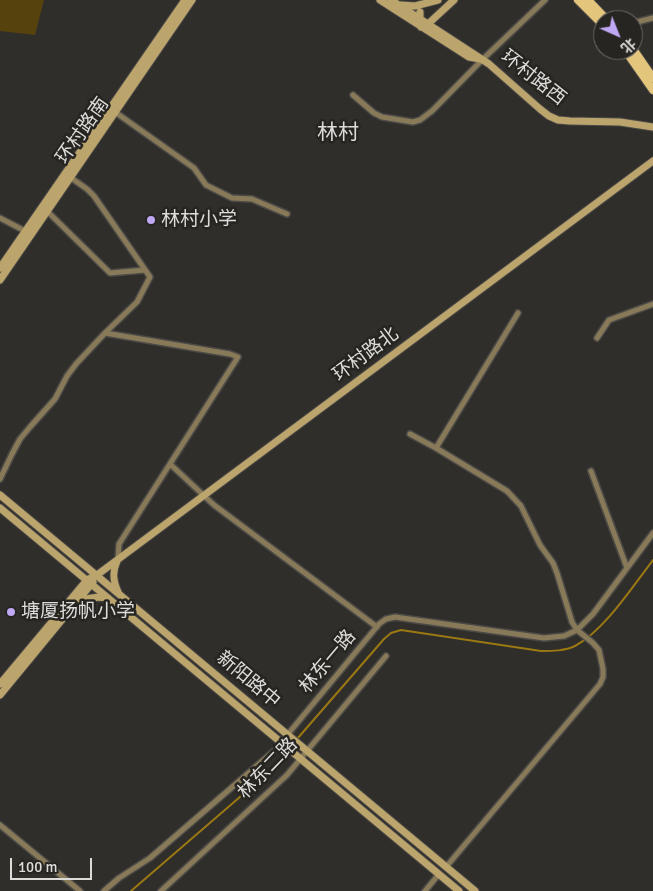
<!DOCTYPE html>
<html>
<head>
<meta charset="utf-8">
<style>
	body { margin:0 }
	#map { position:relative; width:653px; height:891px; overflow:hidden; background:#302e2b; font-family:Signika,"Noto Sans SC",sans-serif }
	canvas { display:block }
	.north { position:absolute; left:593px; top:10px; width:50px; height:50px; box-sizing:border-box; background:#262521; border:1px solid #6f6e6b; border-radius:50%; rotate:136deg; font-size:14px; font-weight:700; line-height:20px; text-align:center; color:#dddcda }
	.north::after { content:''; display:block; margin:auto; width:18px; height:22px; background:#bfa8f4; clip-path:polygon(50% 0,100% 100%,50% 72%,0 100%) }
	.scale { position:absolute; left:10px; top:858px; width:82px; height:22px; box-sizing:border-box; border:2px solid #dddcda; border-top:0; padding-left:6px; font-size:15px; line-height:18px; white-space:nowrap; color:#dddcda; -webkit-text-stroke:4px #262521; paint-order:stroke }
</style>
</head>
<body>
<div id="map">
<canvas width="653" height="891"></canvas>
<div class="north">北</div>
<div class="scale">100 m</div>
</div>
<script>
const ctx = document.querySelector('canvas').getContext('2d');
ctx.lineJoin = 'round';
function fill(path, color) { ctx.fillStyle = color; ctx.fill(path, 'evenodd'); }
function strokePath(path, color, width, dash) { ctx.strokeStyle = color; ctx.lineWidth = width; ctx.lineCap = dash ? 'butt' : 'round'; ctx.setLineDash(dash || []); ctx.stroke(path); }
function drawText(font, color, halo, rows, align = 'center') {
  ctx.font = font + ' Signika,"Noto Sans SC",sans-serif'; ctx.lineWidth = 5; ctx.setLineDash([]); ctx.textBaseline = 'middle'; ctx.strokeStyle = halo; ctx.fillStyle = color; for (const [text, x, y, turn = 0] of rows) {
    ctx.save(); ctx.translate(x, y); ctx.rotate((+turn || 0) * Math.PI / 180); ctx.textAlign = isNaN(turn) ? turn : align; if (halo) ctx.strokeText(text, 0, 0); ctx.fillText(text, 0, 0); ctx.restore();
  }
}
fill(new Path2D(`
	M0 0H44L35 35 0 31Z`), '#55420d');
strokePath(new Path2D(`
	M297 739 384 639 391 633 401 630 541 651C552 651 565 651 575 646 604 631 633 586 653 560
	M131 891 270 771 288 751`), '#9a7812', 2);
const street = new Path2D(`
	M633 23 653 18
	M353 95 374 113 382 117 413 122 420 120 432 111 482 60 545 0
	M115 112 194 168 206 185 232 198 252 199 287 214
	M47 211 110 273 145 270
	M0 218 25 231
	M105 333 230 354 238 357 119 544 118 560
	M597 338 609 320 653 304
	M410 434 436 448 507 491 521 506 540 545 553 563 557 573 572 622 577 630 593 643 599 650 603 669V677L600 684 446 867
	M436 448 518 313
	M170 464 214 505 377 627
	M591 471 627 568
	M0 479 12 454 20 439 30 427 55 399 67 376 76 364 105 333 137 302 150 277 94 196 87 189 67 175
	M0 825 80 891
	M104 891 119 878 150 858 274 751 379 624 386 619 395 617 544 638 564 636 577 630 593 614 653 533
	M161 891 287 775 386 656
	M425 891 439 874`);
const secondary = new Path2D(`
	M380 0 469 57 480 59
	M391 0 489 64 540 109 549 116 558 120 570 121 620 122 653 127
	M401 5 415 6 438 0
	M420 12V19L421 27 428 24 454 0
	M0 268 185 0
	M0 280 192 0
	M0 495 475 891
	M0 508 459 891
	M117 561C112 572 113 581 118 592
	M78 603C88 597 97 596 108 598
	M0 684 87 580 97 575 653 161
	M0 695 93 582`);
const primary = new Path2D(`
	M578 0 603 25
	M588 0 607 20
	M633 49 653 78
	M625 50 653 90`);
strokePath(street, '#4c4a47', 8);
strokePath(secondary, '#4c4a47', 9);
strokePath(primary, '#4c4a47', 10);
strokePath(street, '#887a58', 5);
strokePath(secondary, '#bca56d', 7);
strokePath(primary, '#e3c57c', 8);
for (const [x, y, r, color] of [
	[151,220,5,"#bfa8f4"],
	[11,612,5,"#bfa8f4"]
]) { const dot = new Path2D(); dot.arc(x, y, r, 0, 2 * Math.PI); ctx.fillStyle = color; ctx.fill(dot); strokePath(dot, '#262521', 2); }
drawText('19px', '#dddcda', '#262521', [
	["环村路西",533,78,38],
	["环村路南",83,131,-55],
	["环村路北",366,355,-37],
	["林东一路",328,662,-50],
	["新阳路中",248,680,40],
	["林东二路",268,769,-46]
]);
drawText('19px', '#dddcda', '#262521', [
	["林村小学",161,220],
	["塘厦扬帆小学",21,612]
], 'left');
drawText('21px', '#dddcda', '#262521', [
	["林村",338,133]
]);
</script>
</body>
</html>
